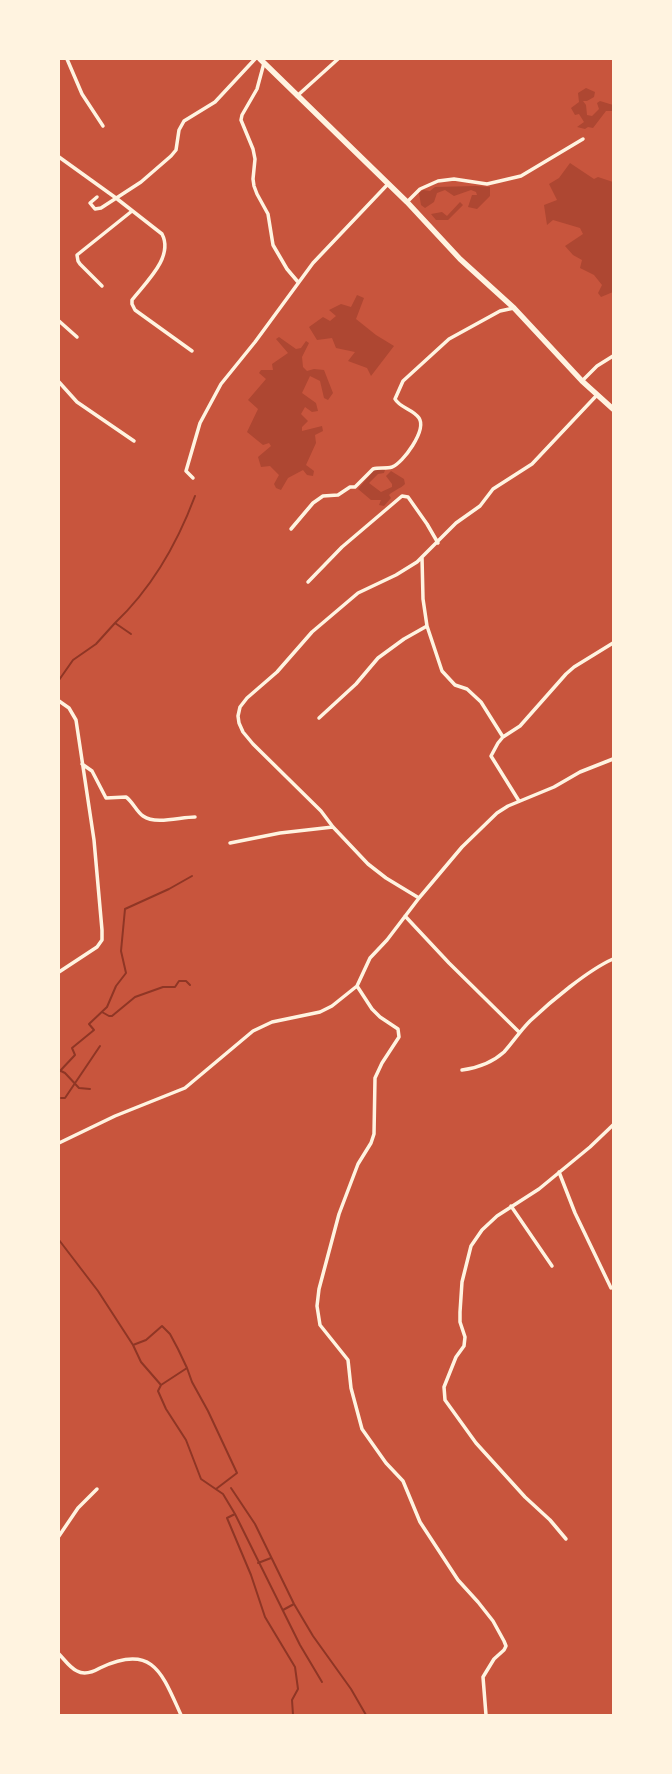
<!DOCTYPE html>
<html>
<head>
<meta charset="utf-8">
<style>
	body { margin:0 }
	#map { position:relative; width:672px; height:1774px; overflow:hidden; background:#c8553d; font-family:Ubuntu,sans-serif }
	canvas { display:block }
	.frame { position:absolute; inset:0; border:60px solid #fff3e0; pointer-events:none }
</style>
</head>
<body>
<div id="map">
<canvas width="672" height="1774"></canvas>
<div class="frame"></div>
</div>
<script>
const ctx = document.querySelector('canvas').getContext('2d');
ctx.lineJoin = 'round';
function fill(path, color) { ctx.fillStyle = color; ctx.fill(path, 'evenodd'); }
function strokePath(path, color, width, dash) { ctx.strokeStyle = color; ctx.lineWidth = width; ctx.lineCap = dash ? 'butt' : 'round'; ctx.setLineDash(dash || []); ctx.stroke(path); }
fill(new Path2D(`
	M586 88 595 92 594 97 587 101H583L586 105 587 115 592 116 599 109 597 103 600 101 613 105 612 111H606L593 128 588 127 585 129 577 127 584 122 579 114 575 115 571 108 579 102 578 93Z
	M570 163 594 179 598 177 613 182V292L601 297 598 293 602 285 594 275 580 268 582 260 573 255 565 246 583 234 580 228 553 220 547 225 544 205 557 200 549 184 559 178Z
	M476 186 490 187V196L477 209 468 207 472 195H477L476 192 471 190 454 196 445 190 437 193 434 202 425 208 421 205 419 193 423 190 430 191 435 187Z
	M460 202 463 205 448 220H436L431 214 442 212 447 216Z
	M357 295 364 298 356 319 376 335 394 346 371 376 367 368 348 361 355 352 336 348 332 338 317 340 309 327 323 317 330 321 336 316 329 310 341 304 351 307Z
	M279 337 296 349 301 348 306 341 309 343 302 357 303 367 307 371 314 369 324 370 333 393 328 400 324 398 320 381 310 376 302 393 316 403 318 411 312 412 305 407 301 414 308 421 302 427V431L322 426 323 431 315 435 316 443 306 465 314 471 313 476 307 475 303 470 288 478 281 490 276 488 274 484 279 475 270 466 261 467 258 457 271 446 269 443 263 445 247 432 258 409 248 400 266 379 259 373 261 370H273L272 364 288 353 276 339Z
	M375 469 385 470 384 473 378 474 369 483 381 492 392 487V484L386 476 391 471 404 479 405 484C400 489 394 490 389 495L391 498 384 506 379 505 381 500H371L358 489Z`), '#ae4732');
strokePath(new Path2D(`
	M115 623C152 588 177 544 195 496
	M59 680 73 660 96 644 115 623 131 634
	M102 1012 109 1016H112L135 997 163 987H175L179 981H186L190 985
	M61 1071 65 1073 79 1088 90 1089
	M59 1072 75 1055 72 1048 94 1030 89 1024 107 1007 116 986 126 973 121 951 125 909 169 889 192 876
	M61 1098H65L100 1046
	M59 1240 98 1291 133 1345 146 1340 162 1326 170 1334 178 1349 187 1368 192 1382 208 1411 237 1473 216 1489
	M133 1345 141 1362 161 1385 187 1368
	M161 1385 158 1391 166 1409 186 1440 201 1479 223 1494 235 1514 300 1645 322 1682
	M231 1488 255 1524 294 1604 313 1636 351 1689 366 1715
	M235 1514 227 1518 251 1575 265 1617 295 1667 298 1689 292 1700 293 1715
	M258 1563 271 1558
	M283 1610 294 1604`), '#8f3625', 2);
strokePath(new Path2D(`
	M67 59 82 94 103 126
	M264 63 257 89 242 115 241 120 253 149 255 159 253 179 254 186 257 194 268 214 273 245 287 269 298 282
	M297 96 338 59
	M59 157 116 198 162 234C174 257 146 282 132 300V304L135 310 192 351
	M97 197 90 203 95 209 101 208 141 182 171 156 176 150 179 130 184 121 215 102 255 59
	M407 202 420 189 438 181 454 179 487 184 521 176 583 139
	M102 286 80 264 78 261 77 255 132 211
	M59 321 77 337
	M582 381 597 366 613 356
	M59 382 77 402 134 441
	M193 478 186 471 200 423 221 384 255 342 313 263 388 184
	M291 529 313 503 323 496 338 495 350 487H355L373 469C379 467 386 469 392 467 403 463 427 430 419 418 413 409 400 408 395 399L403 381 449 339 500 311 514 308
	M422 557 423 599 427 626 442 671 455 685 467 689 481 702 503 737
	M308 582 342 547 402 496 408 497 427 524 438 543
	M59 701 69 708 76 720 94 840 102 930V940L97 947 59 972
	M319 718 356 684 378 658 404 639 427 626
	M82 764 92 771 106 798 126 797C133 802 136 811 143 816 156 825 180 817 195 817
	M519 801 491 756 498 743 503 737 520 726 566 674 574 667 613 643
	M230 843 280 833 333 827
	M419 898 386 878 368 864 333 827 321 811 253 744 243 732 239 723 238 716 240 707 247 698 277 672 312 632 358 593 396 575 417 562 456 523 480 506 493 489 532 464 597 395
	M405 916 449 963 519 1032
	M357 986 372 1009 380 1017 398 1029 399 1037 382 1063 375 1078 374 1134 371 1143 358 1164 339 1214 319 1289 317 1306 320 1325 348 1360 351 1388 362 1429 386 1463 403 1481 420 1522 458 1580 478 1602 493 1621 504 1641 506 1646 504 1650 494 1659 483 1677 486 1715
	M462 1070C477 1068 493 1062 504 1052 513 1042 520 1031 530 1021 550 1002 588 970 613 959
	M59 1143 115 1116 185 1088 253 1031 272 1022 320 1012 332 1006 357 986 370 958 387 940 419 898 462 847 497 813 508 806 554 787 580 772 613 759
	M559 1172 575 1213 611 1288
	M511 1206 552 1266
	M59 1536 78 1508 97 1489
	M566 1539 550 1520 525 1497 476 1443 445 1400 444 1387 456 1357 464 1346 465 1337 460 1322V1312L462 1282 471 1246 482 1230 497 1216 539 1189 590 1147 613 1125
	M59 1654C64 1659 70 1668 77 1671 84 1675 93 1672 100 1668 153 1643 162 1673 181 1715`), '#fff3e0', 3.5);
strokePath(new Path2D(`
	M260 59 407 202 460 259 514 308 582 381 613 409`), '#fff3e0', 5.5);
</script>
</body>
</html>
